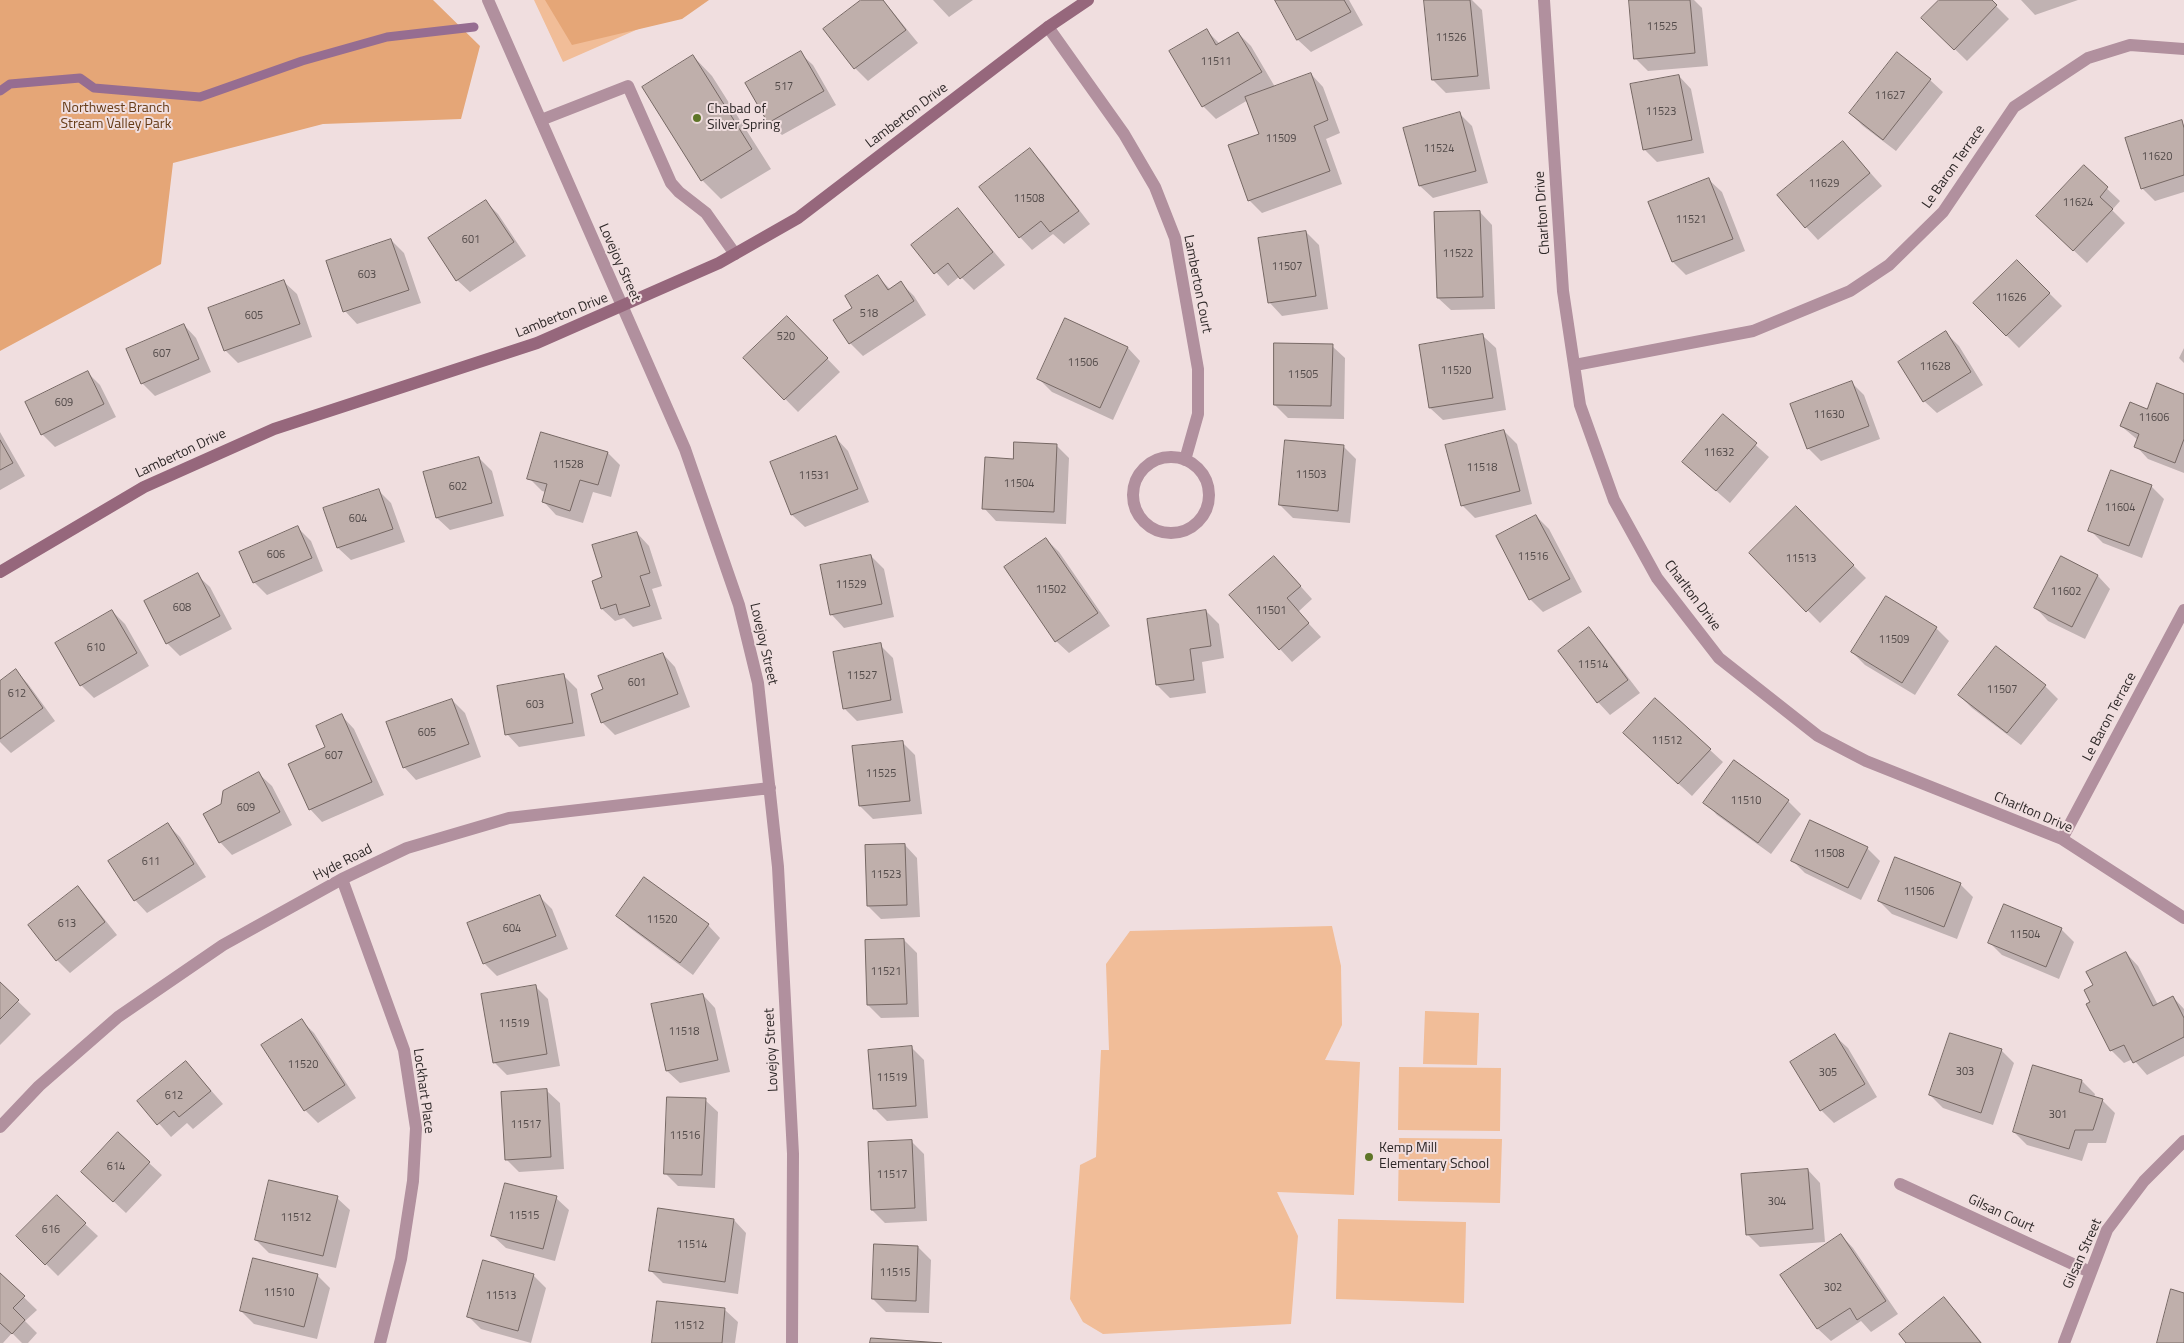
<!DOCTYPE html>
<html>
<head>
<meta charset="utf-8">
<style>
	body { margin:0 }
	canvas { display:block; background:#f0dedf }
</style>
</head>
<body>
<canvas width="2184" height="1343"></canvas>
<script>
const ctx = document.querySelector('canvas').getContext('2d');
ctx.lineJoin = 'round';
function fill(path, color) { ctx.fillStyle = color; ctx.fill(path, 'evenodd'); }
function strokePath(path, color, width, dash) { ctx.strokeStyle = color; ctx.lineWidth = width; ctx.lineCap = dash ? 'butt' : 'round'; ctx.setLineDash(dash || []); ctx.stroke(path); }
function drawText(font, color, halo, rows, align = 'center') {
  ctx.font = font + ' "Titillium Web",sans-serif'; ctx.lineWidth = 4; ctx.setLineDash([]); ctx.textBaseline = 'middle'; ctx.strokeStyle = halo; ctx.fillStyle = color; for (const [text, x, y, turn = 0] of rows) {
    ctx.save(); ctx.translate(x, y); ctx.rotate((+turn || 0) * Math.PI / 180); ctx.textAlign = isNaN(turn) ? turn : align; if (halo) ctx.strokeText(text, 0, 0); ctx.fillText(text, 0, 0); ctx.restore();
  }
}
fill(new Path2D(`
	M534 0H695L684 9 563 62Z
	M1332 926 1341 966 1342 1025 1325 1060 1360 1062 1354 1195 1277 1192 1298 1236 1291 1324 1103 1334 1083 1322 1070 1299 1080 1165 1096 1157 1101 1050H1109L1106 964 1130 931Z
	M1425 1011 1479 1013 1477 1065 1423 1064Z
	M1399 1067 1501 1068 1500 1131 1398 1130Z
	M1399 1138 1502 1139 1500 1203 1398 1201Z
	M1338 1219 1466 1222 1464 1303 1336 1299Z`), '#f1bd98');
fill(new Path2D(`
	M0 0H433L480 46 461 119 323 124 173 163 161 264 0 351Z
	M545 0H709L682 19 572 45Z`), '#e5a677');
fill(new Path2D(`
	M863 0H883L918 43 868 81 855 68 825 29Z
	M933 0H973L949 17Z
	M1277 0H1349L1363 25 1311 52 1298 40Z
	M1442 0H1472L1482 10 1490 89 1446 93 1433 80 1425 2Z
	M1642 0H1694L1702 8 1708 66 1648 71 1635 58Z
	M1941 0H1990L2009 19 1967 61 1923 18Z
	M2021 0H2078L2035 15Z
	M1207 31 1220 44 1238 33 1251 46 1275 87 1311 74 1323 87 1340 133 1326 139 1342 184 1262 213 1249 200 1260 135 1248 100 1216 119 1203 106Z
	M800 53 813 65 836 105 782 135 769 123 746 83Z
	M693 56 712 76 771 169 721 199 702 180Z
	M1679 76 1691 89 1704 153 1657 162 1644 149Z
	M1930 80 1943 92 1896 151 1863 126 1850 113Z
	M1459 113 1472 126 1488 183 1433 198 1420 186Z
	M2181 122 2184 125V192L2155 201 2142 188Z
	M1843 142 1882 186 1818 240 1806 227Z
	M1030 150 1042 162 1090 224 1064 244 1053 234 1032 250 1020 237Z
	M2084 167 2120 201 2112 210 2125 223 2087 263 2051 229Z
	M1709 180 1722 192 1745 251 1686 275 1673 262 1650 203Z
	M486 202 498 214 526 256 470 292 457 280Z
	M958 209 1005 265 974 290 960 276 948 286 913 245Z
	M1480 212 1492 225 1495 309 1451 310 1438 298Z
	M1306 232 1319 245 1328 309 1282 316 1270 303 1260 239Z
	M391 240 404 253 421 303 357 324 345 311Z
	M2017 261 2062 306 2019 348 1974 303Z
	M877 276 891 290 901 283 914 296 926 315 863 356 850 343 854 308Z
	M284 282 297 294 312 337 238 363 225 350Z
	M184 325 196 338 211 372 155 396 142 383Z
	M800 330 840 372 798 412 745 358Z
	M1946 333 1959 346 1983 385 1937 413 1924 401Z
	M1483 336 1496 348 1506 410 1443 420 1430 408Z
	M1332 346 1345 358 1344 419 1288 418 1275 405Z
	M1128 348 1140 361 1113 420 1052 392 1039 379Z
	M2184 348V363L2179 358Z
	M88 373 100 385 116 417 55 447 42 434Z
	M1851 382 1864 395 1880 439 1821 461 1808 448Z
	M2184 395V473L2148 459 2136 446 2138 440 2121 426 2148 411Z
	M1723 416 1769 457 1730 503 1683 462Z
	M1504 431 1517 444 1532 504 1475 518 1462 505Z
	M0 432 25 476 0 490Z
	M836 438 848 451 869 502 805 527 792 515 772 463Z
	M1056 445 1069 458 1066 524 996 521 984 508 1014 460Z
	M1344 447 1356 459 1350 523 1293 518 1280 505Z
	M608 453 620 465 611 497 593 492 583 523 556 515 544 502 546 492 542 491 529 478Z
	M479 458 492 471 504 516 450 530 437 518Z
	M2151 486 2164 499 2142 558 2103 543 2090 530Z
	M378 490 391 503 405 542 351 560 338 548Z
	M1796 508 1866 578 1820 623 1751 553Z
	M1536 516 1549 529 1582 592 1543 612 1530 599 1498 536Z
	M298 528 311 541 323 571 267 595 254 582Z
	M637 533 649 546 662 586 652 589 662 619 633 627 624 618 615 621 602 609 604 578Z
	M1046 539 1059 552 1110 626 1069 653 1056 641Z
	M871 556 884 569 894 617 844 628 832 615 821 566Z
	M2061 558 2098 576 2110 589 2085 639 2048 621 2036 608Z
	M1286 570 1312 599 1298 612 1321 637 1292 662 1280 649Z
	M197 575 210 587 232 629 180 656 167 643Z
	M112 611 125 624 149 666 94 698 81 685Z
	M1206 611 1219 624 1224 658 1202 662 1206 693 1170 698 1157 685Z
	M1936 628 1949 641 1915 695 1865 665 1852 652Z
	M1589 629 1601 642 1640 693 1610 715 1598 702Z
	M880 645 893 658 903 713 857 721 845 709Z
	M663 654 675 667 690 707 615 735 602 722Z
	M16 671 28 684 55 721 11 753 0 742V682Z
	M564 676 577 689 585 736 519 747 507 734Z
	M2045 686 2058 699 2021 745 1972 708 1959 695Z
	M452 700 465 713 481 757 416 780 404 767Z
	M342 716 354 729 384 795 322 822 310 809 327 748Z
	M902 742 915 755 922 814 873 819 860 806Z
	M1637 746 1710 750 1723 762 1692 796Z
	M259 774 272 786 292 825 232 855 220 842 222 805Z
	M1788 801 1801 814 1771 854 1717 815 1705 802Z
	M168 825 180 837 206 877 147 913 135 900Z
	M905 845 917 858 920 917 881 919 868 906Z
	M1867 848 1880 861 1861 900 1805 873 1792 860Z
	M1960 884 1973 897 1957 939 1892 914 1879 901Z
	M77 888 90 901 117 935 70 973 57 960Z
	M539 896 552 909 568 949 497 976 484 963Z
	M617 916 708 925 720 938 693 975 630 928Z
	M2061 929 2074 942 2059 979 2002 955 1989 942Z
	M904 940 917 953 919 1017 881 1018 868 1005Z
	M2126 953 2138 966 2158 1005 2173 997 2184 1009V1056L2147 1075 2133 1059 2124 1063 2111 1050 2088 1004 2092 1002Z
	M0 984 31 1014 0 1045Z
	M535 986 548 999 560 1066 507 1075 494 1062Z
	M703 995 715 1008 730 1072 680 1083 667 1071Z
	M301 1020 314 1033 356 1098 318 1123 305 1110Z
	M1835 1036 1848 1048 1877 1097 1834 1123 1821 1110Z
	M912 1048 924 1060 928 1118 887 1121 874 1108Z
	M2001 1050 2014 1063 1993 1125 1943 1108 1930 1095Z
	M186 1062 223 1104 193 1129 187 1123 171 1137 139 1101Z
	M2034 1067 2082 1081 2095 1094 2094 1098 2102 1100 2115 1113 2106 1143H2088L2082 1161 2027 1145 2014 1132Z
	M547 1091 560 1103 564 1169 519 1172 506 1159Z
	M705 1100 718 1112 715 1188 678 1186 666 1174Z
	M911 1141 924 1154 927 1221 885 1223 872 1210Z
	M149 1163 162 1175 126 1213 96 1185Z
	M1808 1170 1820 1183 1825 1242 1760 1247 1747 1234Z
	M337 1198 350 1210 336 1268 269 1253 256 1240Z
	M556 1198 569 1210 555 1261 506 1248 493 1236Z
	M734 1220 746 1233 738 1294 663 1283 650 1270Z
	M85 1224 98 1236 58 1276 18 1236Z
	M1841 1235 1853 1248 1898 1314 1871 1332 1861 1321 1831 1341 1818 1329 1782 1275Z
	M918 1247 931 1260 929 1313 886 1312 873 1299Z
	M0 1274 37 1310 25 1321 37 1333 28 1343H22L12 1333 3 1343H0Z
	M317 1275 330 1288 317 1339 254 1324 241 1311Z
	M533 1275 546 1288 531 1343 481 1329 469 1317Z
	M1943 1299 1956 1311 1982 1343H1908Z
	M725 1310 738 1322 735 1343H653Z`), '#0003');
strokePath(new Path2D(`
	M0 91 10 84 80 78 94 88 200 97 302 61 387 37 474 27`), '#966d91', 9);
const building = new Path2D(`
	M861 0H883L906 30 854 69 823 29Z
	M1275 0H1344L1351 12 1297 40Z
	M1424 0H1470L1478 76 1432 80Z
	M1629 0H1690L1695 53 1634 59Z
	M1939 0H1992L1997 5 1954 50 1921 18Z
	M1207 29 1216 45 1238 32 1262 72 1202 107 1169 51Z
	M801 51 824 91 768 123 745 83Z
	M1897 52 1931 79 1883 140 1849 113Z
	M693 55 752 149 701 181 642 87Z
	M1311 73 1328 120 1314 126 1330 171 1248 201 1228 145 1259 134 1245 97Z
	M1679 75 1692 140 1643 150 1630 84Z
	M1460 112 1476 171 1419 186 1403 128Z
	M2182 120 2184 128V175L2141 189 2125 138Z
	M1843 141 1870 173 1805 228 1777 195Z
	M1030 148 1079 211 1050 232 1041 221 1019 238 979 187Z
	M2084 165 2108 187 2100 197 2113 209 2073 251 2036 216Z
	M1709 178 1733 239 1672 262 1648 202Z
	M486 200 514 242 456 281 428 238Z
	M958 208 993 252 960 279 948 263 934 274 911 245Z
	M1480 211 1483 297 1437 298 1434 212Z
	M1306 231 1316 296 1268 303 1258 238Z
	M391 239 409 290 343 312 326 261Z
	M2017 260 2050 293 2006 336 1973 303Z
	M878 275 888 290 901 281 914 301 849 344 833 320 852 308 845 296Z
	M284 280 300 324 224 351 208 308Z
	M787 316 828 358 784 400 743 358Z
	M1065 318 1128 347 1100 408 1037 379Z
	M184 324 199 359 141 384 126 349Z
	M1946 331 1971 372 1923 402 1898 362Z
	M1483 334 1493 398 1429 408 1419 345Z
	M1274 343 1333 344 1331 406 1274 405Z
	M88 371 104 404 41 435 25 402Z
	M1852 381 1869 426 1807 449 1790 404Z
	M2157 383 2184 394V439L2175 463 2134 447 2139 434 2120 426 2130 402 2147 409Z
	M1723 414 1757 443 1716 491 1682 462Z
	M1504 430 1520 491 1461 506 1445 445Z
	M541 432 608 452 598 485 580 480 570 511 542 502 547 484 527 479Z
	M836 436 858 489 791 515 770 462Z
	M0 440 13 463 0 470Z
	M1285 440 1344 445 1338 511 1279 505Z
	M1014 442 1057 444 1054 512 982 509 985 457 1013 459Z
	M479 457 492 503 436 518 423 472Z
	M2111 470 2152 485 2129 546 2088 531Z
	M379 489 393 529 337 548 323 508Z
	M1796 506 1854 565 1806 612 1749 553Z
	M1536 515 1570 579 1529 600 1496 536Z
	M298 526 312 558 253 583 239 552Z
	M637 532 650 573 640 576 650 606 619 615 616 604 601 609 592 581 602 577 592 545Z
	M1046 538 1098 613 1055 642 1004 567Z
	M871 555 882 604 830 615 820 565Z
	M1274 556 1301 586 1287 598 1309 623 1279 650 1229 595Z
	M2061 556 2098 575 2072 627 2034 608Z
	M198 573 220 616 166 644 144 601Z
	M1886 596 1937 627 1902 683 1851 652Z
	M112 610 137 653 80 686 55 643Z
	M1206 610 1211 646 1190 649 1194 680 1156 685 1147 619Z
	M1589 627 1628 680 1597 703 1558 651Z
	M881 643 891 700 843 709 833 652Z
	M1996 646 2046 685 2007 733 1958 695Z
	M663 653 678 694 601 723 591 694 603 689 598 676Z
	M16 669 43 708 0 739V681Z
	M564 674 573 723 505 735 497 686Z
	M1655 698 1711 749 1678 784 1623 733Z
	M452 699 469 744 403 768 386 722Z
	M342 714 372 782 309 810 288 764 325 747 316 726Z
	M903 741 910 801 859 806 852 746Z
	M1734 760 1789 800 1758 843 1703 803Z
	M259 772 280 812 219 843 203 814 221 804 223 791Z
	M1810 820 1868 847 1848 888 1791 861Z
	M168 823 194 864 134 901 108 861Z
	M905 844 907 905 867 906 865 845Z
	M1895 857 1961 883 1944 927 1878 901Z
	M644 877 709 924 680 963 616 916Z
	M78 886 105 922 56 961 28 925Z
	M540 895 556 936 483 964 467 923Z
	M2004 904 2062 928 2046 967 1988 943Z
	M904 939 907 1004 867 1005 865 940Z
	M2126 952 2153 1006 2173 996 2184 1018V1037L2133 1063 2124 1045 2110 1051 2086 1004 2090 1002 2084 990 2093 985 2086 972Z
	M0 982 19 1000 0 1019Z
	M536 985 547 1054 493 1063 481 994Z
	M703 994 718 1060 666 1071 651 1004Z
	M302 1019 345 1085 304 1111 261 1045Z
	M1950 1033 2002 1049 1981 1113 1929 1095Z
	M1835 1034 1865 1084 1820 1111 1790 1062Z
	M912 1046 916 1106 873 1109 868 1050Z
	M186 1061 211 1091 179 1117 174 1111 157 1125 137 1101Z
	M2033 1065 2082 1080 2079 1092 2103 1099 2093 1130H2075L2069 1149 2013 1132Z
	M547 1089 551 1157 505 1160 501 1092Z
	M667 1097 706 1098 702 1175 664 1174Z
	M118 1132 150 1162 113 1202 81 1172Z
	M912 1140 915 1208 871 1210 868 1142Z
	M1808 1169 1813 1229 1746 1235 1741 1174Z
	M269 1180 338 1196 323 1256 255 1240Z
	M505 1183 557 1196 543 1249 491 1236Z
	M57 1195 86 1223 45 1265 16 1236Z
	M658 1208 734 1219 725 1282 649 1271Z
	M1841 1234 1886 1301 1857 1320 1850 1308 1817 1329 1780 1275Z
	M874 1244 918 1246 916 1301 872 1299Z
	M253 1258 318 1274 304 1327 240 1311Z
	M483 1260 534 1274 518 1331 467 1317Z
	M0 1273 25 1296 13 1308 25 1320 12 1334 0 1323Z
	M2171 1289 2184 1293V1343H2157Z
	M1944 1297 1981 1343H1906L1899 1334Z
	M657 1301 725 1308 722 1343H652Z
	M871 1338 942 1343H870Z`);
fill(building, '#bfafab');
strokePath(building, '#766864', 1);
strokePath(new Path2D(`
	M541 120 628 86 671 183 679 192 706 213 735 254`), '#b1909e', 12);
strokePath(new Path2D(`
	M488 0 685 449 739 605 758 683 778 867 793 1154 792 1343
	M1544 0 1563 291 1580 405 1614 500 1657 578 1719 658 1818 736 1866 761 2062 839 2184 918
	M1048 27 1124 134 1155 187 1175 238 1198 369V414L1185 460
	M1575 365 1753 331 1850 291 1889 265 1943 212 2014 107 2088 58 2130 45 2184 49
	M1133 495a38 38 0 1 1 76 0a38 38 0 1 1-76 0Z
	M2062 839 2184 610
	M342 879 404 1050 416 1128 413 1181 401 1259 380 1343
	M0 1127 39 1086 118 1017 223 945 342 879 407 848 509 818 770 788
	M1900 1184 2090 1272
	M2064 1343 2107 1230 2144 1181 2184 1141`), '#b1909e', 12);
strokePath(new Path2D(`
	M0 572 144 487 274 429 537 343 719 263 798 218 1048 27 1088 0`), '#96677c', 12);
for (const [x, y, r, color] of [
	[697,118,5,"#5e7527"],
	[1369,1157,5,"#5e7527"]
]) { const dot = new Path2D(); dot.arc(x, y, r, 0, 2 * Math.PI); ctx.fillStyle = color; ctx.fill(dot); strokePath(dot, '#f0dedf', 2); }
drawText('11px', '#524a49', null, [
	["11525",1662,27],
	["11526",1451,38],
	["11511",1216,62],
	["517",784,87],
	["11627",1890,96],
	["11523",1661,112],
	["11509",1281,139],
	["11524",1439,149],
	["11620",2157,157],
	["11629",1824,184],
	["11508",1029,199],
	["11624",2078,203],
	["11521",1691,220],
	["601",471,240],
	["11522",1458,254],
	["11507",1287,267],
	["603",367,275],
	["11626",2011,298],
	["518",869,314],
	["605",254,316],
	["520",786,337],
	["607",162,354],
	["11506",1083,363],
	["11628",1935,367],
	["11520",1456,371],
	["11505",1303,375],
	["609",64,403],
	["11630",1829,415],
	["11606",2154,418],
	["11632",1719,453],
	["11528",568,465],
	["11518",1482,468],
	["11503",1311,475],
	["11531",814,476],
	["11504",1019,484],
	["602",458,487],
	["11604",2120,508],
	["604",358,519],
	["606",276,555],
	["11516",1533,557],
	["11513",1801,559],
	["11529",851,585],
	["11502",1051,590],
	["11602",2066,592],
	["608",182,608],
	["11501",1271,611],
	["11509",1894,640],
	["610",96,648],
	["11514",1593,665],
	["11527",862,676],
	["601",637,683],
	["11507",2002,690],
	["612",17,694],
	["603",535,705],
	["605",427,733],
	["11512",1667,741],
	["607",334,756],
	["11525",881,774],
	["11510",1746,801],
	["609",246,808],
	["11508",1829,854],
	["611",151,862],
	["11523",886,875],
	["11506",1919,892],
	["11520",662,920],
	["613",67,924],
	["604",512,929],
	["11504",2025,935],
	["11521",886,972],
	["11519",514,1024],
	["11518",684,1032],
	["11520",303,1065],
	["303",1965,1072],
	["305",1828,1073],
	["11519",892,1078],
	["612",174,1096],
	["301",2058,1115],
	["11517",526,1125],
	["11516",685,1136],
	["614",116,1167],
	["11517",892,1175],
	["304",1777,1202],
	["11515",524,1216],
	["11512",296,1218],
	["616",51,1230],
	["11514",692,1245],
	["11515",895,1273],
	["302",1833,1288],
	["11510",279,1293],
	["11513",501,1296],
	["11512",689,1326]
]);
drawText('14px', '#663c18', '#f0dedf', [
	["Northwest Branch",116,109],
	["Stream Valley Park",116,125]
]);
drawText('14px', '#2e2828', '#f0dedf', [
	["Chabad of",707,110],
	["Silver Spring",707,126],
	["Kemp Mill",1379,1149],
	["Elementary School",1379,1165]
], 'left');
drawText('14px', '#2e2828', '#f0dedf', [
	["Lamberton Drive",907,116,-37],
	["Le Baron Terrace",1954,167,-55],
	["Charlton Drive",1543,213,-94],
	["Lovejoy Street",619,263,66],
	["Lamberton Court",1197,284,79],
	["Lamberton Drive",562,316,-22],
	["Lamberton Drive",181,454,-25],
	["Charlton Drive",1692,596,53],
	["Lovejoy Street",763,644,77],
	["Le Baron Terrace",2110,717,-62],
	["Charlton Drive",2033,813,23],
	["Hyde Road",343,863,-27],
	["Lovejoy Street",772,1050,-93],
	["Lockhart Place",423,1091,82],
	["Gilsan Court",2001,1214,25],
	["Gilsan Street",2083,1254,-66]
]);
</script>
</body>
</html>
